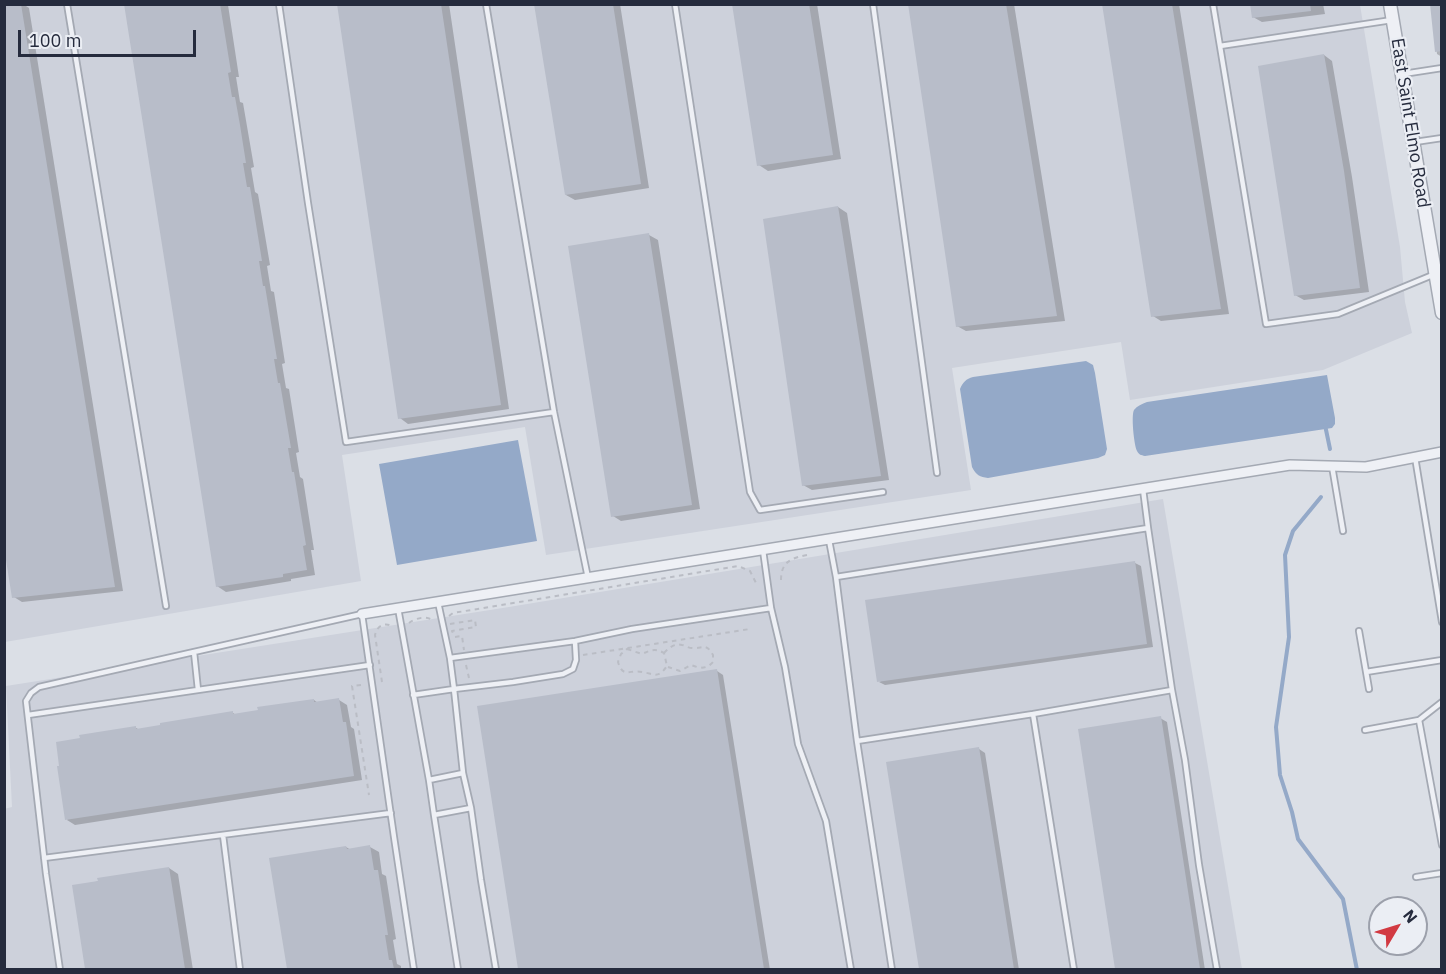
<!DOCTYPE html>
<html>
<head>
<meta charset="utf-8">
<style>
	body { margin:0 }
	#map { position:relative; width:1446px; height:974px; overflow:hidden; background:#dbdfe6; font-family:"IBM Plex Sans",sans-serif }
	canvas { display:block }
	.frame { position:absolute; inset:0; border:6px solid #252b3d; pointer-events:none }
	.north { position:absolute; left:1368px; top:896px; width:60px; height:60px; box-sizing:border-box; background:#ebeef4; border:2px solid #9ca0ab; border-radius:50%; rotate:52deg; font-size:16px; font-weight:700; line-height:24px; text-align:center; color:#252b3d }
	.north::after { content:''; display:block; margin:auto; width:21px; height:27px; background:#d23a42; clip-path:polygon(50% 0,100% 100%,50% 72%,0 100%) }
	.scale { position:absolute; left:18px; top:30px; width:178px; height:27px; box-sizing:border-box; border:3px solid #252b3d; border-top:0; padding-left:8px; font-size:18px; line-height:21px; white-space:nowrap; color:#252b3d; -webkit-text-stroke:4px #ebeef4; paint-order:stroke }
</style>
</head>
<body>
<div id="map">
<canvas width="1446" height="974"></canvas>
<div class="frame"></div>
<div class="north">N</div>
<div class="scale">100 m</div>
</div>
<script>
const ctx = document.querySelector('canvas').getContext('2d');
ctx.lineJoin = 'round';
function fill(path, color) { ctx.fillStyle = color; ctx.fill(path, 'evenodd'); }
function strokePath(path, color, width, dash) { ctx.strokeStyle = color; ctx.lineWidth = width; ctx.lineCap = dash ? 'butt' : 'round'; ctx.setLineDash(dash || []); ctx.stroke(path); }
function drawText(font, color, halo, rows, align = 'center') {
  ctx.font = font + ' "IBM Plex Sans",sans-serif'; ctx.lineWidth = 4.5; ctx.setLineDash([]); ctx.textBaseline = 'middle'; ctx.strokeStyle = halo; ctx.fillStyle = color; for (const [text, x, y, turn = 0] of rows) {
    ctx.save(); ctx.translate(x, y); ctx.rotate((+turn || 0) * Math.PI / 180); ctx.textAlign = isNaN(turn) ? turn : align; if (halo) ctx.strokeText(text, 0, 0); ctx.fillText(text, 0, 0); ctx.restore();
  }
}
fill(new Path2D(`
	M5 5H1360L1400 247 1405 302 1412 333 1323 370 1130 400 1121 342 952 368 971 490 546 555 525 427 342 455 361 581 5 642Z
	M1163 499 1242 969 5 970 4 809 12 807 6 686 509 607Z`), '#cdd1db');
fill(new Path2D(`
	M1086 361 1093 365 1095 373 1107 449 1105 455 1098 458 988 478C980 477 976 475 972 467L960 389C963 382 966 379 973 377Z
	M1327 375 1335 418V424L1332 428 1145 456C1141 455 1139 455 1137 451 1134 445 1131 415 1134 410 1137 406 1142 404 1147 402Z
	M518 440 537 541 397 565 379 464Z`), '#94a9c8');
fill(new Path2D(`
	M12 4H23L29 8 123 591 22 602 14 597Z
	M125 4 228 5 239 77H236L240 102 243 103 254 167 251 168 255 192 258 194 270 265 267 266 271 291 274 292 285 363 282 364 286 388 289 389 299 452 296 453 300 477 303 479 314 550H311L315 575 291 579V581L226 592 217 586Z
	M338 4H449L509 409 408 424 400 418Z
	M536 4H620L649 188 575 200 566 195Z
	M733 4H817L841 159 768 171 759 165Z
	M909 4H1014L1065 321 966 331 957 326Z
	M1103 4H1179L1229 314 1161 321 1153 316Z
	M1251 4H1323L1325 14 1262 22 1253 17Z
	M1442 4V57L1437 54 1432 6Z
	M1324 55 1332 61 1352 177 1369 292 1304 300 1295 295Z
	M838 207 847 213 889 480 812 490 803 485Z
	M649 235 658 240 700 509 621 521 613 516Z
	M1135 563 1141 566 1153 647 885 685 879 682Z
	M717 671 723 675 770 970H520L479 707Z
	M314 700 318 703 339 700 347 705 351 727 354 729 362 780 75 825 67 820 136 728 140 730 233 713 236 715Z
	M1160 718 1167 722 1205 970H1117L1080 730Z
	M979 749 985 753 1019 970H920L888 763Z
	M346 847 351 850 370 847 379 852 382 874 386 876 396 939 393 940 397 964 401 966V970H289L271 860Z
	M169 868 178 874 193 970H87L74 886Z`), '#0003');
strokePath(new Path2D(`
	M1325 425 1330 449
	M1321 497 1293 531 1285 555 1289 637 1276 727 1280 775 1292 812 1298 839 1343 899 1357 970`), '#94a9c8', 4);
fill(new Path2D(`
	M4 4H21L115 587 12 598 4 547Z
	M124 4H220L231 72 228 73 232 97H235L240 125 246 163H243L247 187H250L262 261H259L263 286H265L277 359H274L278 383H280L291 448H288L292 472H294L306 545 303 546 307 570 283 574V577L216 587Z
	M337 4H441L501 405 398 419Z
	M534 4H613L641 184 565 195Z
	M732 4H809L833 155 757 166Z
	M908 4H1006L1057 316 956 327Z
	M1102 4H1172L1221 309 1151 317Z
	M1250 4H1310L1311 11 1252 18Z
	M1430 4H1442V51L1435 52Z
	M1324 54 1344 171 1360 288 1294 296 1258 66Z
	M838 206 881 476 802 486 763 219Z
	M649 233 692 505 611 517 568 246Z
	M1135 561 1147 644 877 682 865 600Z
	M717 669 764 969H518L477 706Z
	M339 698 343 722H346L354 776 65 820 57 766H59L56 742 80 738 79 735 136 726V729L160 725V723L233 711V714L258 710 257 707 314 699V702Z
	M1161 716 1200 969H1115L1078 729Z
	M979 747 1014 969H919L886 762Z
	M370 845 374 870H378L388 935H385L389 960H392L394 969H287L269 858 346 846 347 849Z
	M169 867 185 969H85L72 885 98 881 97 878Z`), '#b8bdc9');
const service = new Path2D(`
	M67 4 166 606
	M279 4 308 203 346 442 554 412
	M486 4 554 412 588 578
	M675 4 750 492 760 510 883 492
	M873 4 937 473
	M1213 4 1266 324 1338 314 1435 274 1442 272
	M1220 46 1392 20
	M1403 74 1442 68
	M1415 142 1442 138
	M1415 457 1442 622
	M1332 466 1343 531
	M829 540 836 577 1148 528 1143 489
	M763 550 771 608 785 667 798 744 826 821 851 970
	M836 577 857 741 1033 714 1172 690 1148 528
	M438 602 450 658
	M398 608 429 780 463 773 454 689 413 695
	M1359 631 1369 689
	M575 641 576 660 573 669 563 674 513 682 454 689 450 658 575 641 632 629 771 608
	M194 652 198 690 370 665
	M1366 672 1442 660
	M1172 690 1185 760 1199 865 1217 970
	M1442 702 1419 720 1442 845
	M1033 714 1074 970
	M28 715 198 690
	M1365 730 1419 720
	M857 741 892 970
	M429 780 434 815 471 808 463 773
	M471 808 481 880 496 970
	M434 815 458 970
	M223 835 240 970
	M44 858 391 813
	M1416 877 1442 873
	M60 970 46 874 26 701 31 693 39 687 362 614 394 837 414 970`);
const minor = new Path2D(`
	M362 614 1290 465 1366 467 1442 452`);
const tertiary = new Path2D(`
	M1390 4 1442 313`);
strokePath(service, '#a4a9b3', 8);
strokePath(minor, '#a4a9b3', 12);
strokePath(tertiary, '#a4a9b3', 15);
strokePath(new Path2D(`
	M781 580C781 562 791 558 807 555
	M449 616 453 613 738 566 750 571 756 583
	M409 623C415 618 428 615 433 621
	M450 624 475 620 476 627 452 631 453 633
	M455 637 462 636 464 650
	M627 649 642 654C651 650 655 648 664 653L667 666C658 679 655 674 642 672 630 669 623 679 618 662L621 654Z
	M664 653C669 648 674 643 682 645 685 645 688 648 692 648 703 649 706 642 713 655V662C706 670 699 668 691 665L680 671 668 667
	M583 655 750 629
	M466 665 469 678
	M382 682 375 635C377 626 384 622 392 626
	M361 685 352 686 369 795`), '#babdc5', 2, [4.5, 4.5]);
strokePath(service, '#eef0f5', 4.5);
strokePath(minor, '#eef0f5', 9);
strokePath(tertiary, '#eef0f5', 12);
drawText('18px', '#252b3d', '#ebeef4', [
	["East Saint Elmo Road",1410,123,81]
]);
</script>
</body>
</html>
